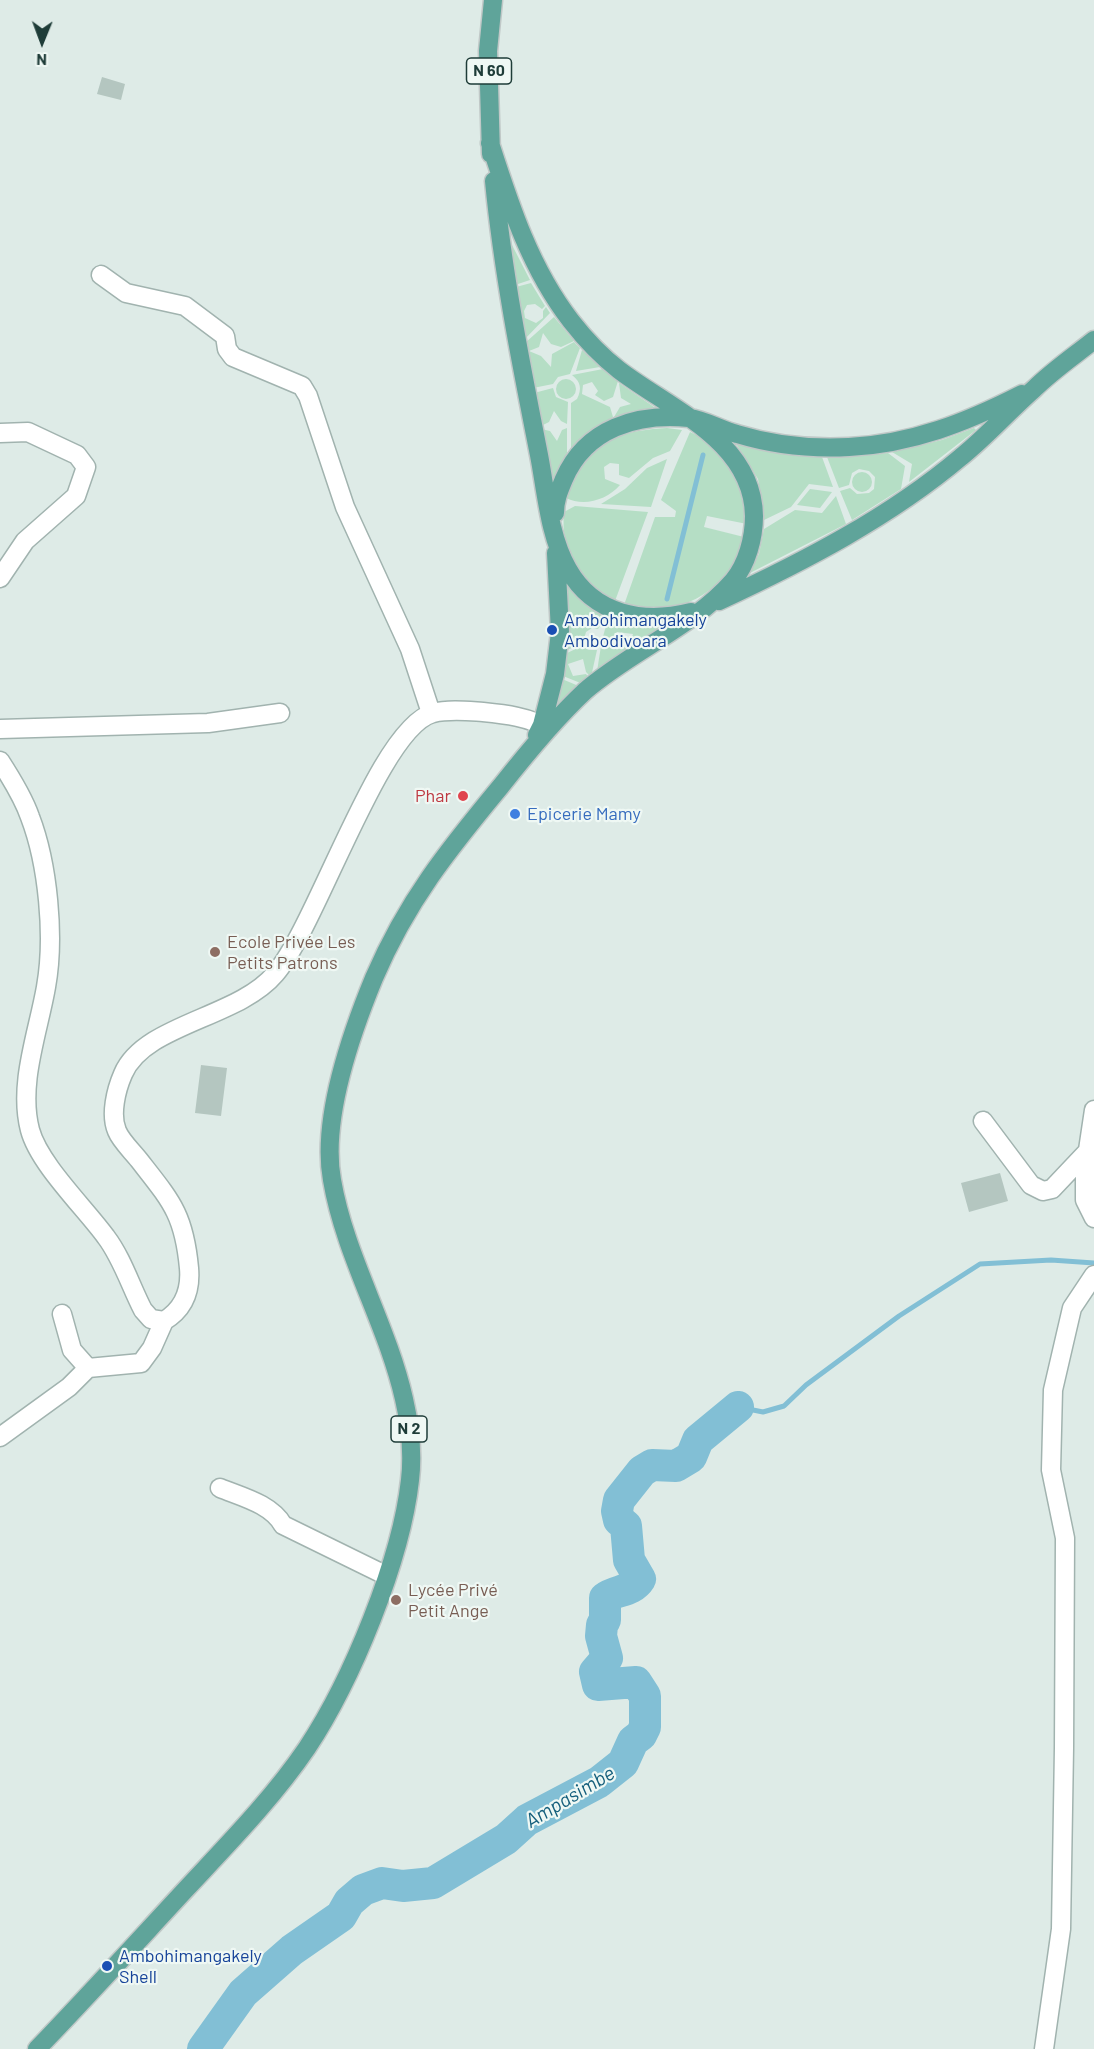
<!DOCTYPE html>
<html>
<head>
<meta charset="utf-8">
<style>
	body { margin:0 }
	#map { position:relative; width:1094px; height:2049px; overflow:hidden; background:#deebe7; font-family:Barlow,sans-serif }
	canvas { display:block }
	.north { position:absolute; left:12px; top:12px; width:60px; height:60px; -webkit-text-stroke:4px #eff8f4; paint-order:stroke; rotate:181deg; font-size:16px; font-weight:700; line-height:24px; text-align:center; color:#1e3c38 }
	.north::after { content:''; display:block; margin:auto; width:21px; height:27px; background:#1e3c38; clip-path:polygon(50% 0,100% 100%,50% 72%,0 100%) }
</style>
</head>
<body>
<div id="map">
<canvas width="1094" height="2049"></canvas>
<div class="north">N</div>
</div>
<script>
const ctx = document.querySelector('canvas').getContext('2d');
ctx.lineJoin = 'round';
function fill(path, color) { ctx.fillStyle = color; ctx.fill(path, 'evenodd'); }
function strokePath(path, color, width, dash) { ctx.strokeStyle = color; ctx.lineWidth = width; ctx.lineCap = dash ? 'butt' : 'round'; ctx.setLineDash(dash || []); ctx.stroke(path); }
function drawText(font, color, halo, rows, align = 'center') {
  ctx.font = font + ' Barlow,sans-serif'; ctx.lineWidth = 4.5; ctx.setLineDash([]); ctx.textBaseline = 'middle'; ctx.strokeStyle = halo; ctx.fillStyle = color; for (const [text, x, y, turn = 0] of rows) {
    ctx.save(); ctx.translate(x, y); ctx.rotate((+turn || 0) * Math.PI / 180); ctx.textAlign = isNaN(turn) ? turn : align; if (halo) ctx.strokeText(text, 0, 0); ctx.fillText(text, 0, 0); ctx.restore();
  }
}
fill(new Path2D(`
	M512 245 530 280 515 285 510 246Z
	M531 283 545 306 542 309 535 304 527 305 524 311 525 318 536 323 543 318V311L546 307 550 313 524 340 516 287Z
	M554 317 574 341 561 347 551 344 543 333 539 347 529 351 541 356 551 367 552 354 574 342 580 348 570 374 558 377 553 384 533 388 525 343Z
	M582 350 600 367 576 371Z
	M603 369 618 381 613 397 604 401 595 395 598 391 592 382 583 385 582 394 610 407 613 417 587 433 571 451V403L577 399C582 389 581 382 572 375Z
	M556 389a10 10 0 1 1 20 0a10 10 0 1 1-20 0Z
	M619 383 657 409 614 417 620 407 631 404 621 398Z
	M553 388 556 397 568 402 567 424 561 421 554 411 549 422 541 426 534 393Z
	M567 428V453L551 485 541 429 550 431 557 441 562 430Z
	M667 428 682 430 670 451 653 458 629 478 619 475V464L610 463 604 467 605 479 620 485C607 500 584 507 566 498 566 490 570 484 574 476 591 438 629 430 667 428Z
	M974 428 976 430 909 482 912 464 892 452 942 440Z
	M690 432C732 450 740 483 747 524L707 516 704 527 744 537C737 575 700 606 661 609 650 610 636 607 624 605L655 517H675L676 511 661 500Z
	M735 442 784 454 822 457 833 487 809 484 791 507 764 520 758 479Z
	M888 453 905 466 901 489 852 520 840 491 850 488 857 494 869 493 874 489 875 477 869 471 859 469 852 473 849 485 839 488 827 457Z
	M667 459 651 507 601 504 625 489 647 468Z
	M852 482a10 10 0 1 1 20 0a10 10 0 1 1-20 0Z
	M810 489 832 492 820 508 797 505Z
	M836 496 846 524 748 574 759 554 764 529 795 510 822 513Z
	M575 506 648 512 615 601C580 583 560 552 564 512Z
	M564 578 607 615 598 629 592 628 586 632 583 643 565 651Z
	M610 616 631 625 662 627 633 647 629 645 633 634 617 632 611 646 631 648 597 672C600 653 602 633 610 616Z
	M584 645 589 650H597L591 677 586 672 583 659 568 664 573 676 586 674 590 679 583 684 563 676 565 654Z
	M562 679 581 687 553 712Z`), '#b5dec5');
strokePath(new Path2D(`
	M667 599 703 455
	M738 1407 763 1412 784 1406 806 1385 899 1316 980 1264 1051 1260 1094 1263`), '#82bfd5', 5);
strokePath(new Path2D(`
	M203 2049 243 1993 292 1950 341 1916 349 1902 363 1890 382 1883 403 1886 433 1883 506 1839 527 1820 599 1782 623 1763 633 1741 641 1735 645 1727V1696L636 1682 598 1685 595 1672 607 1658 601 1636 602 1625 605 1620V1598C615 1590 632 1592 640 1579L629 1560 626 1526 619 1520 617 1511 619 1500 642 1471 652 1465 676 1466 691 1457 698 1440 738 1407`), '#82bfd5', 32);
fill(new Path2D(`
	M102 77 125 84 121 100 97 94Z
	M201 1065 227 1068 221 1116 195 1113Z
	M1000 1173 1008 1201 969 1212 961 1183Z`), '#b4c6c0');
const street = new Path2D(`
	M101 275 126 293 185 306 225 336 227 349 233 357 302 386 308 396 345 507 410 649 431 713
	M0 433 28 432 77 455 86 467 76 496 25 541 0 578
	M0 729 208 723 280 713
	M0 761C11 778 23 797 30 817 48 864 55 937 46 987 38 1033 18 1084 30 1130 39 1164 85 1208 106 1237 122 1258 131 1287 143 1310L151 1319 164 1321C184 1309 191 1291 189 1268 184 1214 171 1201 139 1160 132 1151 121 1141 117 1131 110 1115 116 1090 123 1074 144 1024 238 1018 275 974 318 924 379 728 433 713 449 709 467 711 483 712 503 714 531 717 548 729
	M1094 1110 1085 1170V1200L1094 1218
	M983 1121 1031 1185 1043 1191 1052 1189 1087 1152
	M62 1314 72 1350 88 1368
	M0 1437 69 1387 88 1368 141 1363 152 1348 164 1321
	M220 1488C242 1497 271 1504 283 1525L387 1576
	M1044 2049 1061 1929 1064 1748 1065 1538 1051 1470 1053 1390 1072 1308 1094 1275`);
const primary = new Path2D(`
	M491 154 488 51 493 0
	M494 181C503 274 521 364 539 455 546 491 549 536 568 569 594 615 643 624 691 612
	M555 513C555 500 559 491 564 479 586 428 637 413 689 418 705 420 721 430 737 434 773 445 811 449 849 447 912 444 967 422 1022 394
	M719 601C803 562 890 517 961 457 987 436 1009 411 1034 389 1052 371 1074 356 1094 340
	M537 735 542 725 555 674 560 632 556 553
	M37 2049C88 1996 137 1942 187 1888 228 1844 273 1798 307 1748 352 1680 401 1561 410 1480 413 1454 410 1425 404 1399 387 1324 345 1256 332 1180 321 1120 351 1034 374 978 407 901 448 850 501 786 527 753 554 720 585 691 631 651 693 627 733 581 747 564 754 538 754 516 753 441 670 409 619 370 601 356 585 339 571 321 530 268 510 205 490 143`);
strokePath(street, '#a1b3af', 21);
strokePath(primary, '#c0c8c7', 21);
strokePath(street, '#fff', 18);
strokePath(primary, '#5fa49a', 18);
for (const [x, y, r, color] of [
	[552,630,6,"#1a4fb4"],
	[463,796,6,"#e0444e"],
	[515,814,6,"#3f7fe0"],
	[215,952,6,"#8d6e63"],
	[396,1600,6,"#8d6e63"],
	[107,1966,6,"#1a4fb4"]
]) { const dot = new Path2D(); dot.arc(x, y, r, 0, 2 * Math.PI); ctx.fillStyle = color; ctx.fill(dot); strokePath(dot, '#eff8f4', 2); }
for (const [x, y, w] of [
	[489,71,45],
	[409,1429,36]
]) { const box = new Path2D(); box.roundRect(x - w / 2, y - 13, w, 26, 4.5); ctx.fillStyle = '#eff8f4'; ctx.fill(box); strokePath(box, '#1e3c38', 1.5); }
drawText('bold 16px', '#1e3c38', null, [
	["N 60",489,71],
	["N 2",409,1429]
]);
drawText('18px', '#164399', '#eff8f4', [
	["Ambohimangakely",564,620],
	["Ambodivoara",564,641],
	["Ambohimangakely",119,1956],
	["Shell",119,1977]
], 'left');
drawText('18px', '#be3a42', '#eff8f4', [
	["Phar",451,796]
], 'right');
drawText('18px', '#366cbe', '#eff8f4', [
	["Epicerie Mamy",527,814]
], 'left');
drawText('18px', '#785e54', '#eff8f4', [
	["Ecole Privée Les",227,942],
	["Petits Patrons",227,963],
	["Lycée Privé",408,1590],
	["Petit Ange",408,1611]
], 'left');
drawText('italic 20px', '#155f7c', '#eff8f4', [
	["Ampasimbe",570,1797,-31]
]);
</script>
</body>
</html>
